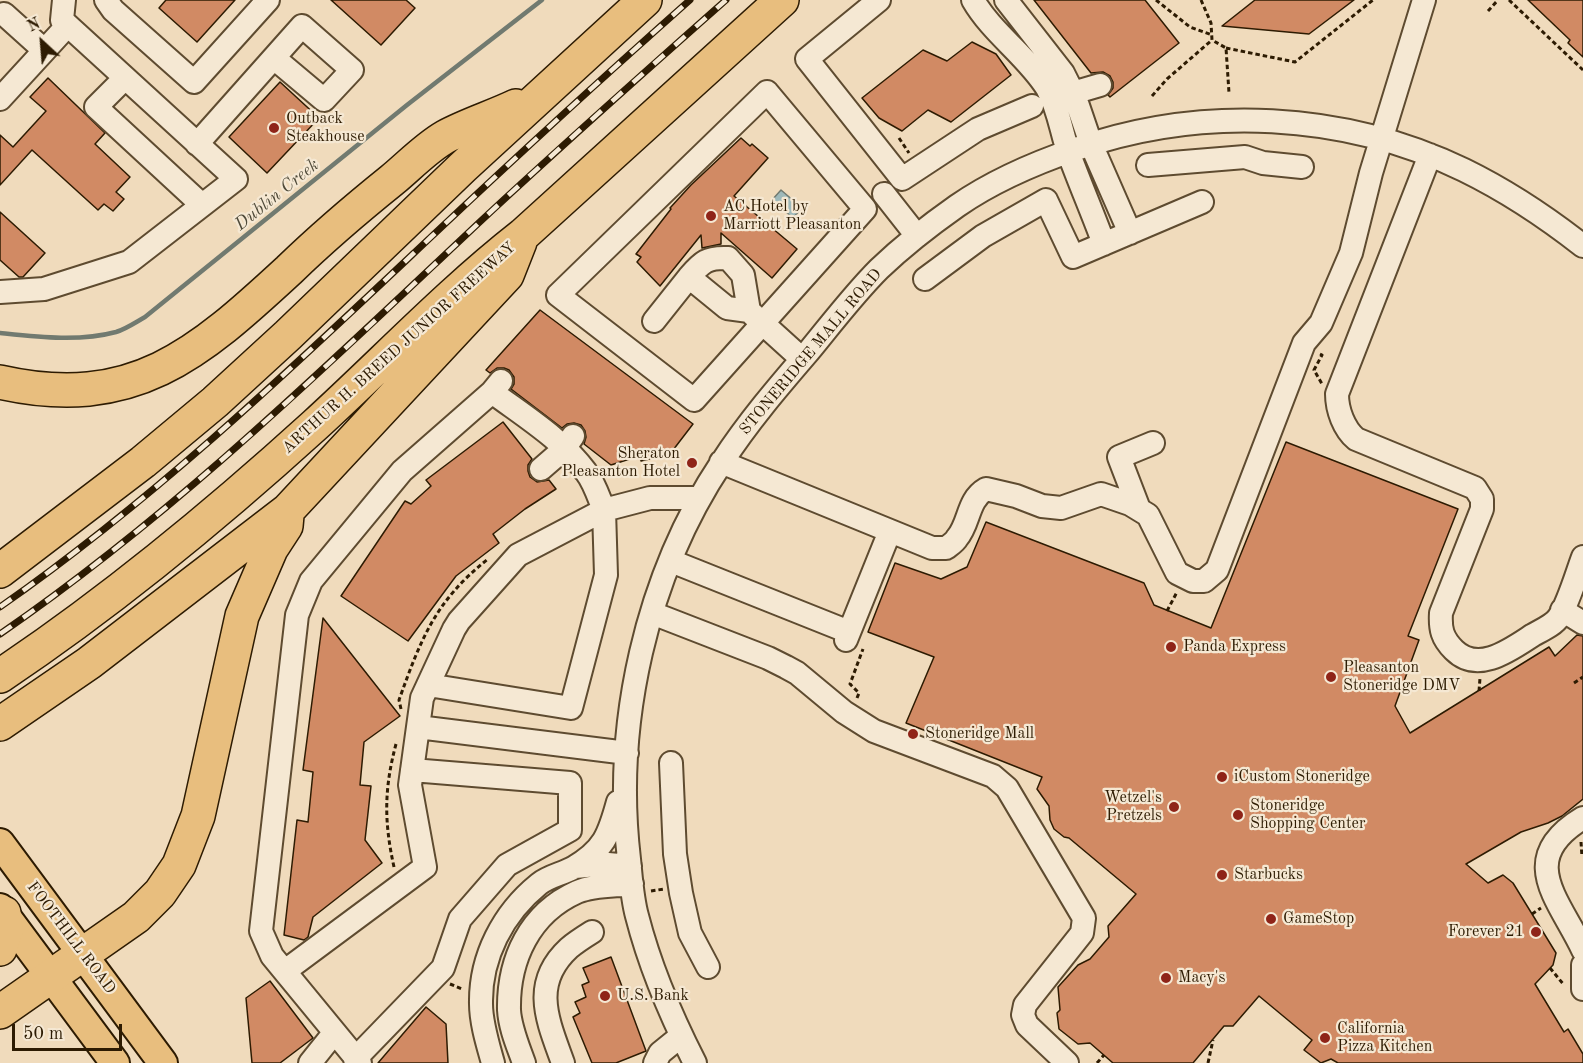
<!DOCTYPE html>
<html>
<head>
<meta charset="utf-8">
<style>
	body { margin:0 }
	#map { position:relative; width:1583px; height:1063px; overflow:hidden; background:#f0dbbc; font-family:"Old Standard TT",serif }
	canvas { display:block }
	.north { position:absolute; left:12px; top:12px; width:60px; height:60px; -webkit-text-stroke:4px #f5e8d3; paint-order:stroke; rotate:334deg; font-size:16px; font-weight:700; line-height:24px; text-align:center; color:#2d1b02 }
	.north::after { content:''; display:block; margin:auto; width:21px; height:27px; background:#2d1b02; clip-path:polygon(50% 0,100% 100%,50% 72%,0 100%) }
	.scale { position:absolute; left:12px; top:1024px; width:110px; height:27px; box-sizing:border-box; border:3px solid #2d1b02; border-top:0; padding-left:8px; font-size:18px; line-height:21px; white-space:nowrap; color:#2d1b02; -webkit-text-stroke:4px #f5e8d3; paint-order:stroke }
</style>
</head>
<body>
<div id="map">
<canvas width="1583" height="1063"></canvas>
<div class="north">N</div>
<div class="scale">50 m</div>
</div>
<script>
const ctx = document.querySelector('canvas').getContext('2d');
ctx.lineJoin = 'round';
function fill(path, color) { ctx.fillStyle = color; ctx.fill(path, 'evenodd'); }
function strokePath(path, color, width, dash) { ctx.strokeStyle = color; ctx.lineWidth = width; ctx.lineCap = dash ? 'butt' : 'round'; ctx.setLineDash(dash || []); ctx.stroke(path); }
function drawText(font, color, halo, rows, align = 'center') {
  ctx.font = font + ' "Old Standard TT",serif'; ctx.lineWidth = 4.5; ctx.setLineDash([]); ctx.textBaseline = 'middle'; ctx.strokeStyle = halo; ctx.fillStyle = color; for (const [text, x, y, turn = 0] of rows) {
    ctx.save(); ctx.translate(x, y); ctx.rotate((+turn || 0) * Math.PI / 180); ctx.textAlign = isNaN(turn) ? turn : align; if (halo) ctx.strokeText(text, 0, 0); ctx.fillText(text, 0, 0); ctx.restore();
  }
}
const water = new Path2D(`
	M781 190 802 208 793 218 772 200Z`);
fill(water, '#9eb9ba');
strokePath(water, '#717a70', 1.5);
strokePath(new Path2D(`
	M0 333C38 337 79 342 116 332 126 329 136 322 145 317L407 105 542 0`), '#717a70', 4.5);
const building = new Path2D(`
	M166 0H235L197 42 159 8Z
	M331 0H406L415 8 381 45Z
	M1034 0H1145L1179 43 1110 97 1108 95 1113 88V82L1110 76 1103 72 1091 73Z
	M1255 0H1354L1309 34 1222 26Z
	M1528 0H1583V57L1568 43 1570 40Z
	M972 42 996 54 1011 75 951 122 928 110 902 131 879 118 862 98 923 50 947 61Z
	M48 78 105 133 95 144 130 177 116 192 124 199 113 211 104 204 98 210 32 150 0 185V135L13 147 46 111 30 97Z
	M280 82 319 118 267 173 229 137Z
	M741 138 750 146 752 144 768 158 734 196 797 249 772 278 721 233V244L702 248 701 235 660 286 637 262 641 257 636 254 671 209 670 208 691 185Z
	M0 212 45 253 23 277H19L0 260Z
	M540 310 693 424 670 454 641 461 639 456 611 465 584 444 586 437 585 431 581 425 574 423 567 424 562 428 511 389 514 384V377L509 370 504 368H497L490 373 486 370Z
	M503 422 532 459 528 465V471L530 477 537 482 549 480 556 489 525 509 493 534 499 543 456 576 408 641 341 596 405 501 411 504 431 486 426 480Z
	M1286 442 1458 509 1408 636 1419 640 1395 706 1410 733 1549 647 1555 656 1577 635 1583 636V799L1562 816 1548 823 1521 832 1466 864 1488 883 1503 875 1513 883 1556 953 1553 965 1535 984 1564 1032 1568 1029 1583 1054V1063H1338L1331 1059 1321 1063 1304 1050 1312 1040 1259 996 1233 1026H1224L1193 1063H1113L1090 1043 1078 1044 1059 1029 1057 1013 1060 1010 1058 987 1078 965 1090 959 1109 937 1108 926 1136 894 1069 838 1064 837 1054 829 1050 820 1049 806 1037 789 1042 777 906 723 934 657 868 632 895 563 941 579 967 567 986 522 1144 583 1154 605 1211 628Z
	M323 618 400 716 364 742 360 785 371 786 365 840 382 863 313 917 308 937 304 940 284 935 297 820 308 822 313 772 303 770Z
	M611 957 646 1051 616 1063H592L573 1017 580 1013 575 1002 586 997 582 985 589 982 583 968Z
	M270 981 313 1038 280 1063H252L246 998Z
	M426 1007 446 1024 448 1063H378Z`);
fill(building, '#d18a64');
strokePath(building, '#2d1b02', 1.5);
const minor = new Path2D(`
	M106 0 113 10 194 82 268 0
	M879 0 807 59 902 179 978 129 1032 106
	M973 0C992 33 1027 56 1047 88 1059 109 1061 132 1069 154 1080 184 1093 214 1104 244
	M1006 0 1063 73 1075 97 1091 144 1130 233
	M4 14 44 50
	M125 78 96 107 202 205
	M767 92 865 209 694 400 558 295Z
	M1059 97 1100 85
	M0 99 67 26
	M197 144 302 26 352 70 324 100 274 58
	M1430 155 1337 394C1337 410 1344 429 1356 439L1475 488 1482 499V509L1441 613C1440 629 1442 638 1454 650 1478 674 1510 650 1533 635 1540 631 1554 625 1559 617 1568 604 1577 573 1583 557
	M1148 165 1245 157 1263 163 1302 167
	M884 194 917 236
	M925 279 983 236 1046 200 1073 257 1202 202
	M0 292 44 289 129 262 236 179 62 20 64 0
	M749 311 727 308 689 277C702 262 707 257 728 258L743 275 749 311 802 359
	M654 321 689 277
	M501 381 492 392C524 416 562 439 586 472 594 482 599 498 604 510L650 498H700
	M721 462 932 548H946C950 545 955 542 957 538 970 523 967 500 986 489L1016 496 1042 506 1061 508 1101 494 1130 504 1148 515 1177 573 1193 581H1204L1217 570 1304 343 1321 323 1351 253 1371 173 1424 0
	M541 469 564 449 573 436
	M1139 509 1119 457 1153 443
	M671 561 849 632
	M1562 610 1583 623
	M652 613 768 658 786 667 797 673 844 712 874 731 993 776 1007 788 1084 918 1082 933 1025 1005 1023 1015 1027 1025 1067 1063
	M846 640 890 531
	M418 727 627 753
	M671 763 675 854 681 893 690 933 708 967
	M1583 818C1515 859 1559 899 1583 950
	M575 867 608 864 630 866
	M1583 965V989
	M285 971 425 867 410 785 422 698 454 629 459 621 518 555 604 510 606 575 571 708 428 685
	M355 1059 443 968 460 919 507 865 570 830V783L412 770
	M310 1063 334 1033
	M360 1063 272 956 261 931 297 615 311 581 402 471 492 392
	M493 1063C488 1045 481 1023 481 1004 480 957 503 913 539 884 549 876 562 874 573 868 604 850 609 835 618 802
	M524 1063C518 1046 510 1028 509 1010 508 959 530 913 577 892 592 885 614 886 632 884
	M563 1063C548 1021 530 984 569 948 576 942 584 937 592 932
	M655 1063 660 1053 681 1036
	M695 1063C671 1016 650 967 637 916 632 898 631 878 629 859 613 724 646 576 722 462 748 422 778 387 809 351 832 323 854 294 879 269 903 246 930 225 957 206 993 181 1035 163 1076 149 1202 105 1344 112 1464 170 1507 191 1546 217 1583 246`);
const major = new Path2D(`
	M0 843 163 1063
	M0 908 115 1063`);
const highway = new Path2D(`
	M0 382C133 412 198 354 289 270 322 238 356 209 392 180 409 166 426 148 445 137 467 125 493 117 516 106
	M0 571 143 462 215 402 288 335 463 167 645 0
	M0 676C112 601 216 515 315 425 384 362 449 293 523 235L782 0
	M0 724 89 663 288 510 507 275 520 242
	M0 949 6 931 4 913
	M0 1012 136 917 160 893 179 865 198 816 242 616 271 549 286 526 287 515`);
strokePath(minor, '#5e4b30', 26);
strokePath(major, '#2d1b02', 32);
strokePath(highway, '#2d1b02', 36);
strokePath(new Path2D(`
	M1156 0 1190 27 1212 35
	M1201 0 1211 23 1212 40 1226 48 1229 93
	M1509 0 1583 70
	M1488 11 1498 0
	M1226 48 1295 62 1373 0
	M1152 96 1167 79 1212 40
	M899 138 909 153
	M1320 354 1322 355 1314 370 1322 384
	M1167 611 1177 592
	M1574 683 1583 677
	M1479 691 1480 678
	M857 698 859 693 850 684 863 649
	M401 709 399 700C421 639 435 601 488 559
	M1581 842 1582 857
	M394 867C384 822 384 789 396 744
	M651 891 664 889
	M1532 914 1541 908
	M1550 968 1564 985
	M450 984 462 989
	M1097 1063 1104 1055
	M1208 1063 1213 1040`), '#2d1b02', 3, [4.5, 3]);
strokePath(minor, '#f5e8d3', 22);
strokePath(major, '#e8be7e', 28);
strokePath(highway, '#e8be7e', 33);
const rail = new Path2D(`
	M0 607C156 498 293 367 431 237 516 157 602 78 690 0
	M0 634C170 517 317 375 467 234 552 154 639 77 726 0`);
strokePath(rail, '#2d1b02', 7);
strokePath(rail, '#f5e8d3', 4.5, [14]);
for (const [x, y, r, color] of [
	[274,128,6,"#8f2418"],
	[711,216,6,"#8f2418"],
	[692,463,6,"#8f2418"],
	[1171,647,6,"#8f2418"],
	[1331,677,6,"#8f2418"],
	[913,734,6,"#8f2418"],
	[1222,777,6,"#8f2418"],
	[1174,807,6,"#8f2418"],
	[1238,815,6,"#8f2418"],
	[1222,875,6,"#8f2418"],
	[1271,919,6,"#8f2418"],
	[1536,932,6,"#8f2418"],
	[1166,978,6,"#8f2418"],
	[605,996,6,"#8f2418"],
	[1325,1038,6,"#8f2418"]
]) { const dot = new Path2D(); dot.arc(x, y, r, 0, 2 * Math.PI); ctx.fillStyle = color; ctx.fill(dot); strokePath(dot, '#f5e8d3', 2); }
drawText('16px', '#2d1b02', '#f5e8d3', [
	["Outback",286,119],
	["Steakhouse",286,137],
	["AC Hotel by",723,207],
	["Marriott Pleasanton",723,225],
	["Sheraton",680,454,"right"],
	["Pleasanton Hotel",680,472,"right"],
	["Panda Express",1183,647],
	["Pleasanton",1343,668],
	["Stoneridge DMV",1343,686],
	["Stoneridge Mall",925,734],
	["iCustom Stoneridge",1234,777],
	["Wetzel's",1162,798,"right"],
	["Pretzels",1162,816,"right"],
	["Stoneridge",1250,806],
	["Shopping Center",1250,824],
	["Starbucks",1234,875],
	["GameStop",1283,919],
	["Forever 21",1524,932,"right"],
	["Macy's",1178,978],
	["U.S. Bank",617,996],
	["California",1337,1029],
	["Pizza Kitchen",1337,1047]
], 'left');
drawText('16px', '#2d1b02', '#f5e8d3', [
	["ARTHUR H. BREED JUNIOR FREEWAY",399,348,-42],
	["STONERIDGE MALL ROAD",811,352,-50],
	["FOOTHILL ROAD",71,938,53]
]);
drawText('italic 18px', '#4f4a39', '#f5e8d3', [
	["Dublin Creek",277,195,-39]
]);
</script>
</body>
</html>
